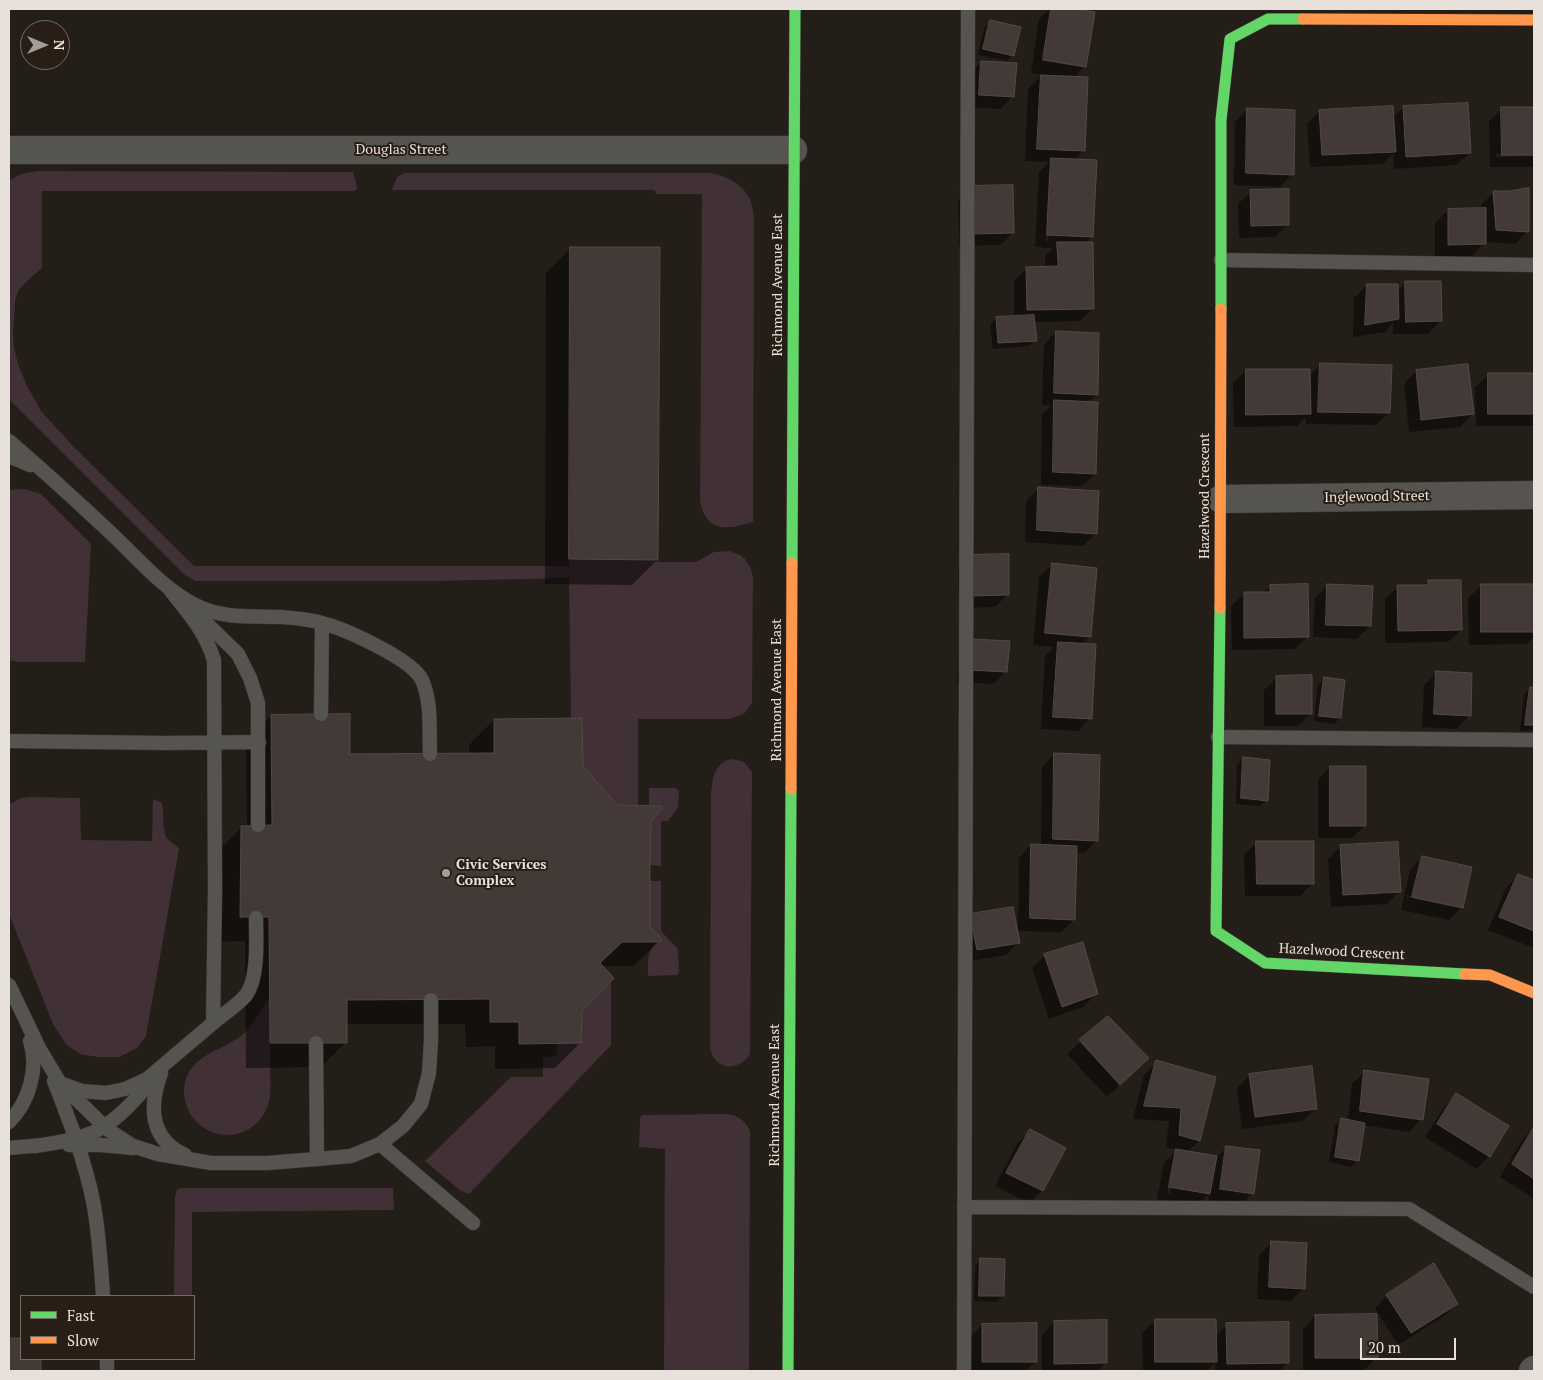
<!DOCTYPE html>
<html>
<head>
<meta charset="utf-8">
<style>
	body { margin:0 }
	#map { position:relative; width:1543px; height:1380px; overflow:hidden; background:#241e19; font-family:"PT Serif",serif }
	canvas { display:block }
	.frame { position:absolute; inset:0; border:10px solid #e8e1db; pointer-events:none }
	.legend { position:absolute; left:20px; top:1295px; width:175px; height:65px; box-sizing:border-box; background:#281e15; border:1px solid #756c64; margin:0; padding:6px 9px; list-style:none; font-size:15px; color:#e8e1db }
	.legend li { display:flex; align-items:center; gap:10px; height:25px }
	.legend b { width:25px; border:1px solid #756c64 }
	.north { position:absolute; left:20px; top:20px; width:50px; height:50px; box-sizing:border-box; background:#281e15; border:1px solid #756c64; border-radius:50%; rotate:90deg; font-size:14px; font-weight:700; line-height:20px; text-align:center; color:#e8e1db }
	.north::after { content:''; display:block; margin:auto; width:18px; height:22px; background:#a39d97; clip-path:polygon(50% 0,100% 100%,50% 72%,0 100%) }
	.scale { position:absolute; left:1360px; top:1338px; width:96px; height:22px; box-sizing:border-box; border:2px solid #e8e1db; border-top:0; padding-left:6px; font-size:15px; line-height:18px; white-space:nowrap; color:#e8e1db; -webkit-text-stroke:4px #281e15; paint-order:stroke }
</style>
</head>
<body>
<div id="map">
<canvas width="1543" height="1380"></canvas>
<div class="frame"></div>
<ul class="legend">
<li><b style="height:6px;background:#63d668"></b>Fast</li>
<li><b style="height:6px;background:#ff974d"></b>Slow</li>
</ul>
<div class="north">N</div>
<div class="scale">20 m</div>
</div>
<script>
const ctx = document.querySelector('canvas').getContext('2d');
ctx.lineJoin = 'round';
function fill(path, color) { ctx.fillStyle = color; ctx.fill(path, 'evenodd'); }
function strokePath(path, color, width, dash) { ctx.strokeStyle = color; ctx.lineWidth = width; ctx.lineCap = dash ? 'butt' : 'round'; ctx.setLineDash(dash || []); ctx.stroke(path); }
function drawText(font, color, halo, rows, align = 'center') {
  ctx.font = font + ' "PT Serif",serif'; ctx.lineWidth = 4; ctx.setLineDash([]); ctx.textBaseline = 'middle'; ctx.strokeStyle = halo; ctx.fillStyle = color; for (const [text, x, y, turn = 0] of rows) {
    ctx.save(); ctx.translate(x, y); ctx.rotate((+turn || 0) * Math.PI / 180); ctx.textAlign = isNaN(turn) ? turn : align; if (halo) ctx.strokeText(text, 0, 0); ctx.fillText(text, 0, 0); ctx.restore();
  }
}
fill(new Path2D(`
	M40 171 353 172 357 187V189L355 191H42V268L30 278 18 291 15 301 13 333 14 347 18 364 27 386 41 411 73 446 194 566H569V559L655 560 656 562H696L714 552 729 551 740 555 745 559 751 569 753 578 752 703 744 714 729 719H638V805H617L583 766 582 718H571L569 578 434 581H196L185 575 9 399V181C19 174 27 172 40 171Z
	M405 173H709C725 175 741 183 749 197 753 204 753 214 754 221L753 522C728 530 706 533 700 501L702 194H656L655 190H392L397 177Z
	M25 489 41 494 91 544 85 662H17L9 660V490Z
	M733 759 744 762 752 772 750 1054C738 1072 715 1071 710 1048L711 802C711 786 712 761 733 759Z
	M649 788H676L679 791 678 807 668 821H661V866L650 865 651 821 663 808 661 806 649 805Z
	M31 797 80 798 81 840 152 841 153 799 160 802 162 804C165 815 161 827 167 838 170 842 176 844 179 849L146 1036 137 1048 119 1057H98L80 1054 66 1044 53 1024 9 914V804L22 798Z
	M650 881H661V931L678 949 679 972 677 975 648 976C648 959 646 949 662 940L650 927Z
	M611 981V1045L469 1194 461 1191 425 1161 511 1077H543V1057L557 1056V1044L581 1043 582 1011Z
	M269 999C270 1021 270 1042 270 1064 270 1078 272 1092 268 1105 254 1146 199 1144 186 1104 183 1094 183 1084 188 1074 198 1053 224 1050 242 1035 254 1025 259 1011 269 999Z
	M726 1114C737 1115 745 1120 750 1131L749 1371H664L665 1149 639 1147 640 1119 641 1116 644 1115Z
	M181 1188H393L394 1210 192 1212V1296H174L175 1197 177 1189Z`), '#413035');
fill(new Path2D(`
	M1050 9H1067L1093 13 1085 66 1074 77 1084 150 1073 161 1092 236 1085 243 1093 308 1080 321 1034 322 1035 340 1029 346 993 349 990 325 996 318 1014 317V281L1027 268H1045V256L1053 248 1035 247 1039 172 1049 162 1025 161 1028 89 1042 75 1031 73 1039 19ZM1049 171H1052L1048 242 1046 241Z
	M990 22 1013 55 1007 61 978 55 984 28Z
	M981 62 1013 96 1000 109 967 107 969 75Z
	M1403 108 1469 153 1457 165 1394 169 1393 154 1382 164 1310 167 1307 124 1320 111 1393 118Z
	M1534 108V154H1496V157L1534 156V167H1490L1489 121 1502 109Z
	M1248 109 1292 174 1280 187 1234 185 1235 122Z
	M971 187 1013 233 1000 245 959 246 958 200Z
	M1251 191 1288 224 1275 237 1239 238 1238 204Z
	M1493 193 1528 231 1515 244 1485 242 1472 256 1435 257V223L1448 210H1481V205Z
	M571 248 657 560 632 585 545 584 546 273Z
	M1406 282 1440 321 1428 334H1393V323L1385 332 1353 337 1354 298 1367 285 1397 291Z
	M1056 332 1096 395 1088 403 1095 474 1082 486 1041 485 1042 414 1051 406 1042 405 1044 345Z
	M1320 365 1389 413 1376 425 1306 424V417L1297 426 1234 427 1233 383 1246 371 1309 376Z
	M1416 371 1472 414 1460 427 1409 432 1404 384Z
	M1534 374V426H1476L1475 387 1488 375Z
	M1039 488 1096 534 1083 546 1025 542 1026 501Z
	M971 556 1007 595 995 607 959 608 958 569Z
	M1052 565 1089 637 1081 645 1090 718 1078 731 1041 729 1045 656 1054 647 1033 645 1039 577Z
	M1428 582 1461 630 1448 642 1385 643V599L1398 587 1424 586Z
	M1328 585 1370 626 1357 639 1313 637 1315 598Z
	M1534 585V637L1527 644 1469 645 1468 598 1481 586Z
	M1270 586 1308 636 1295 649 1232 650 1231 606 1244 594 1263 593Z
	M972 640 1006 671 994 684 957 682 959 653Z
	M1437 673 1471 675 1469 716 1457 729 1422 727 1424 685Z
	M1277 677 1311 713 1298 726H1264V690Z
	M1324 679 1340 718 1334 724 1314 721 1318 685Z
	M1530 688 1534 689V730L1520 731 1524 694Z
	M271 716 349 756 469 754V745L494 720 582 767 616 807 650 820 649 927 660 939 634 966H601L581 1010 580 1043 555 1068 495 1069V1046L466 1047 465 1024H346V1042L321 1067 246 1068 245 941 216 942 217 852 242 827H247L246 741Z
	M1054 754 1097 840 1084 853H1075L1074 920 1061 932 1018 931 1019 858 1031 845 1041 846 1042 767Z
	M1243 759 1266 800 1260 806 1236 804 1237 765Z
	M1330 767 1365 825 1352 838H1318V780Z
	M1257 842 1313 883 1300 896H1245L1244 855Z
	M1341 846 1399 892 1387 904 1331 907 1328 859Z
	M1422 857 1462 907 1449 920 1401 910 1410 870ZM1407 895 1454 905V907L1406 897Z
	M1518 875 1534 882V948L1488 930 1506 888Z
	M970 915 1019 942 1006 955 965 962 958 928Z
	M1045 955 1096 994 1083 1007 1049 1019 1032 968Z
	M1108 1017 1134 1071 1107 1097 1067 1054Z
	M1157 1062 1214 1078 1199 1141 1187 1152 1217 1157 1227 1147 1252 1193 1240 1206 1208 1202 1209 1194 1197 1206 1157 1200 1164 1163 1177 1150 1166 1147 1169 1121 1133 1119 1144 1075ZM1173 1163H1175L1170 1194 1167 1193Z
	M1365 1071 1421 1119 1409 1132 1363 1125 1357 1161 1351 1167 1329 1162 1335 1126 1341 1120 1348 1121 1352 1084Z
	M1250 1075 1316 1109 1303 1121 1242 1129 1237 1088Z
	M1456 1094 1489 1156 1477 1169 1425 1137 1444 1107Z
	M1534 1128V1199L1500 1177 1523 1139Z
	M1030 1131 1064 1149 1042 1191 1029 1203 995 1186 1017 1144Z
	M1271 1243 1304 1288 1291 1301 1257 1299 1259 1255Z
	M981 1260 1003 1296 997 1302 974 1301 975 1266Z
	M1387 1296 1457 1304 1444 1316 1398 1345 1375 1308Z
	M1315 1316 1377 1357 1364 1370H1303V1329Z
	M1155 1321 1216 1336 1227 1325 1288 1363 1279 1371H1215V1363L1206 1371H1143L1142 1333Z
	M1054 1322 1106 1363 1097 1371H1042V1335Z
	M982 1325 1036 1361 1026 1371H970V1338Z
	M9 1340H21V1359H39V1371H9Z`), '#0007');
const building = new Path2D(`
	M1051 9H1075L1095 12 1086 67 1043 60Z
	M990 20 1021 27 1014 56 983 49Z
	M981 61 1017 63 1014 97 979 95Z
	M1041 75 1088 77 1085 151 1037 149Z
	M1468 103 1471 153 1406 157 1403 106Z
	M1393 106 1396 152 1322 155 1319 110Z
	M1501 107H1534V155H1502Z
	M1247 108 1295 110 1294 175 1246 173Z
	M1051 158 1097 160 1093 237 1047 235Z
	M1013 185 1014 233 971 234 970 186Z
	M1529 188V232L1496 230 1493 191H1509Z
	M1289 189V225L1251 226 1250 190Z
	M1486 208V244L1448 245V209Z
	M1057 242H1093L1094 309 1027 310 1026 267 1058 266Z
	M570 247H660L658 560 569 559Z
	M1405 281H1441L1442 321 1406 322Z
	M1367 284H1398L1399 319 1365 325Z
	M1034 315 1037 341 998 343 996 317Z
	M1056 331 1099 333 1098 395 1054 393Z
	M1320 363 1392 365 1390 413 1318 412Z
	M1468 364 1474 414 1421 420 1416 370Z
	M1246 369H1310L1311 414 1246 415Z
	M1488 373H1534V414H1488Z
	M1054 400 1098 402 1096 474 1053 472Z
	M1038 487 1099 491 1097 534 1037 530Z
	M1009 554V595L971 596 970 555Z
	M1052 563 1097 568 1091 637 1045 633Z
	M1428 580H1461L1462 630 1398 631 1397 585H1428Z
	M1308 584 1309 637 1244 638V592H1270V585Z
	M1327 584 1373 586 1371 626 1326 625Z
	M1481 584H1534V632H1481Z
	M971 639 1010 641 1007 672 969 670Z
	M1058 642 1096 644 1092 719 1053 717Z
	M1436 671 1472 673 1471 716 1434 714Z
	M1312 675V714H1276V676Z
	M1324 677 1345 680 1341 718 1319 716Z
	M1530 687H1534V725H1525Z
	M350 714V754L494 753V719L582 718 583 766 617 805 661 806 663 808 651 821 650 865V927L662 939 660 942H622L600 963 614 978 582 1011 581 1043 519 1044V1022H490V999L347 1000V1043H270L269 917H240L241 826 272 825 271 715Z
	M1054 753 1100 755 1098 841 1053 839Z
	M1243 757 1270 760 1268 801 1241 798Z
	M1330 766H1366V826H1330Z
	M1256 841H1314V884H1257Z
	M1398 842 1401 892 1343 895 1340 845Z
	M1031 844 1077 846 1075 920 1030 918Z
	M1422 856 1472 867 1463 908 1412 897Z
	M1518 874 1534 880V931L1499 917Z
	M1013 907 1020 943 977 950 970 914Z
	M1083 942 1098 994 1062 1007 1044 954Z
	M1108 1016 1149 1058 1120 1085 1079 1040Z
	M1156 1060 1216 1077 1200 1141 1179 1135 1181 1108 1144 1106Z
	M1312 1066 1317 1109 1255 1117 1249 1074Z
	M1364 1070 1429 1079 1423 1120 1360 1111Z
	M1456 1093 1509 1126 1490 1157 1437 1124Z
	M1341 1118 1365 1123 1359 1161 1335 1157Z
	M1534 1127V1179L1512 1164Z
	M1030 1129 1066 1148 1043 1191 1006 1173Z
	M1226 1146 1260 1150 1254 1194 1220 1189Z
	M1176 1149 1217 1156 1210 1194 1169 1187Z
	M1271 1241 1307 1243 1305 1289 1269 1287Z
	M980 1258 1005 1259 1004 1296H979Z
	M1434 1263 1458 1304 1411 1333 1386 1295Z
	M1377 1314 1378 1358H1315V1315Z
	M1155 1319H1216L1217 1362H1155Z
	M1107 1320V1363L1054 1364V1321Z
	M1289 1322V1363L1227 1364 1226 1323Z
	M1037 1323V1362H982V1324Z
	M9 1338H21V1359H41V1371H9Z`);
fill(building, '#433a37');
strokePath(building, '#514b47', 1);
const lane = new Path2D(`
	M1221 260 1534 265
	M9 441C45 472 80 504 115 537 140 561 164 589 195 605 222 619 252 616 281 617 294 618 309 619 322 623 345 629 412 659 422 680 432 703 429 729 430 754
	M9 457 16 459 30 465
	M198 615 238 654 250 678 258 703V825
	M321 714 322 623
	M1218 737 1534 740
	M9 741 166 743 259 742
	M9 985 39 1048 60 1083 107 1129 133 1146 158 1154 211 1163H267L317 1159 316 1043
	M213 1023C221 1016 240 1003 246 995 259 977 256 939 256 918
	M161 1073C149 1106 149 1139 185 1155
	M54 1081C69 1119 85 1161 93 1201 99 1232 101 1265 103 1296
	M60 1083 82 1091 106 1093 125 1089 147 1079 213 1023 215 892 214 660C205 631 189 614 171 591
	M9 1122C29 1102 39 1068 30 1041
	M380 1144 403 1126 421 1104 429 1073 431 1040V1000
	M69 1145H101L133 1148
	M36 1146C55 1143 77 1140 96 1131 119 1119 136 1099 153 1079
	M9 1148 43 1145
	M317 1159 351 1156 380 1144 473 1223
	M964 1207 1409 1209 1534 1287
	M107 1359V1371
	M964 1371 968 9`);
const street = new Path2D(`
	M9 150H793
	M1221 499 1534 495
	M1533 1371 1534 1370`);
const fast = new Path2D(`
	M1221 309V120L1230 39 1268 19H1303
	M792 563 795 9
	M1220 608 1216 931 1265 963 1465 974
	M788 1371 791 789`);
const slow = new Path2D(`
	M1303 19 1534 20
	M1220 608 1221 309
	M791 789 792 563
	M1465 974 1490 975 1534 993`);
strokePath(lane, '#3f3935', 15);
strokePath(street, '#3f3935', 29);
strokePath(fast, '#3f3935', 12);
strokePath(slow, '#3f3935', 12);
strokePath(lane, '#565450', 14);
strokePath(street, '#565450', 28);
strokePath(fast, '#63d668', 11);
strokePath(slow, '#ff974d', 11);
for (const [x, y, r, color] of [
	[446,873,5,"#a39d97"]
]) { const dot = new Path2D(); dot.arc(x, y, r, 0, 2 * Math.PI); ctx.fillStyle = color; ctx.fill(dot); strokePath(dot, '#281e15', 2); }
drawText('14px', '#e8e1db', '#281e15', [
	["Douglas Street",401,150],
	["Richmond Avenue East",778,285,-90],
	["Hazelwood Crescent",1205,496,-90],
	["Inglewood Street",1377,497,-1],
	["Richmond Avenue East",777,690,-90],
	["Hazelwood Crescent",1342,952,3],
	["Richmond Avenue East",775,1095,-90]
]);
drawText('bold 14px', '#e8e1db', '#281e15', [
	["Civic Services",456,865],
	["Complex",456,881]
], 'left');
</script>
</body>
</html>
